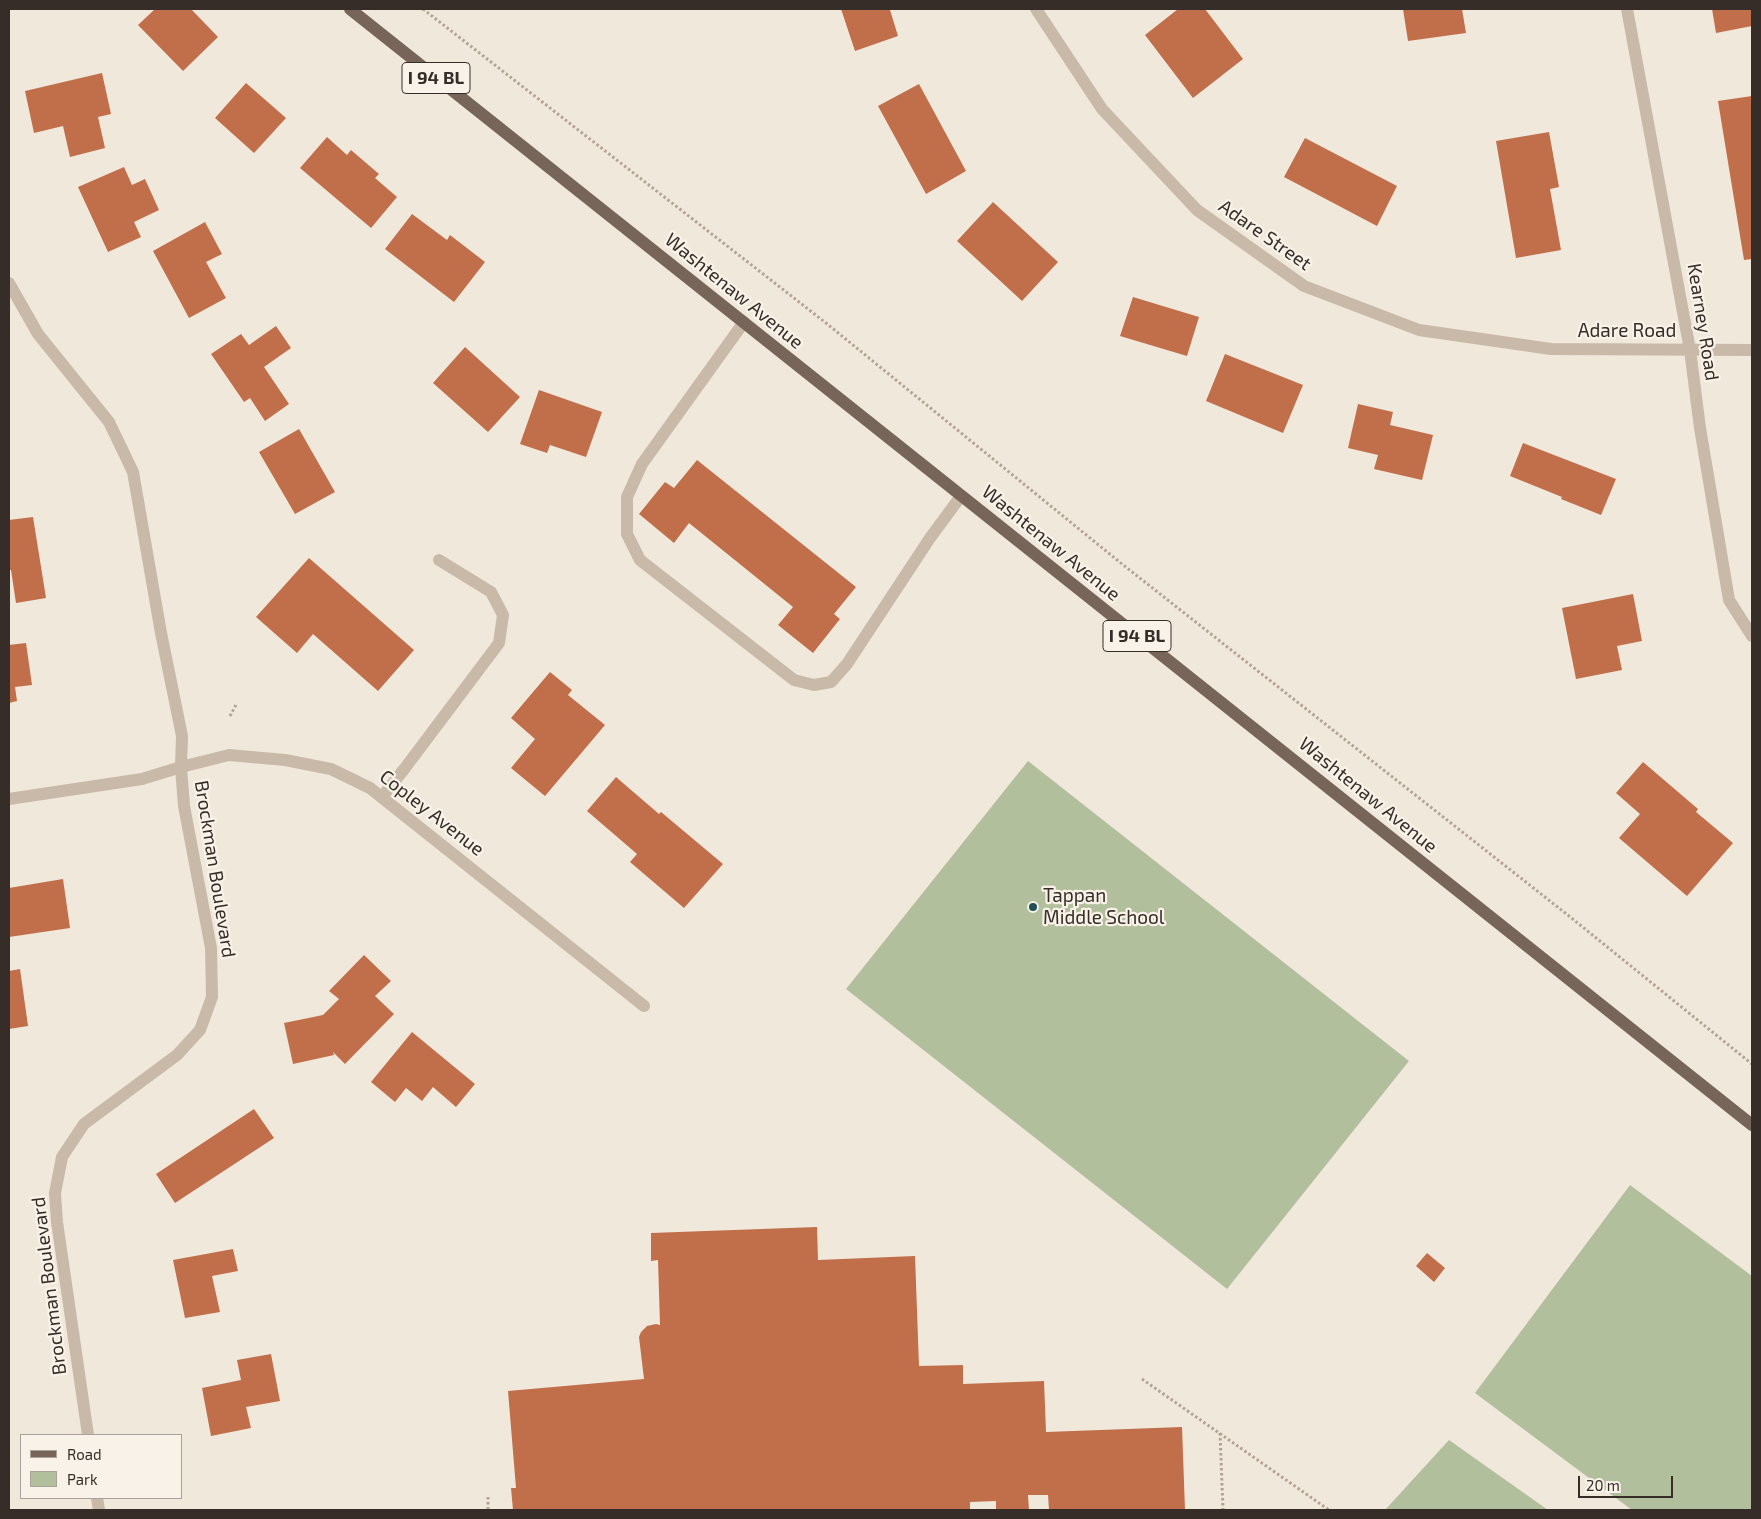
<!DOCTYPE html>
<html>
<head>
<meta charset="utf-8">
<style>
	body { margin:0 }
	#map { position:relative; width:1761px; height:1519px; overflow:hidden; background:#f1e8dc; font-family:"Exo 2",sans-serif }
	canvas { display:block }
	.frame { position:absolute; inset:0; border:10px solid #362d28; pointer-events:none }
	.legend { position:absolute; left:20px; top:1434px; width:162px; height:65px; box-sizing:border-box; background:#f9f2e8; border:1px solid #aba39b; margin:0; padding:6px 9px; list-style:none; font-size:15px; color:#362d28 }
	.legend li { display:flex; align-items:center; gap:10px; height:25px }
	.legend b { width:25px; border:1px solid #aba39b }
	.scale { position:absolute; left:1578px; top:1476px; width:95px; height:22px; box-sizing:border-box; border:2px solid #362d28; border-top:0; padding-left:6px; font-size:15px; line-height:18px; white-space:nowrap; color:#362d28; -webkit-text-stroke:4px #f9f2e8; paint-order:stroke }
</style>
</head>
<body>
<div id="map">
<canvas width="1761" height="1519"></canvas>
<div class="frame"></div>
<ul class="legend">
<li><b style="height:6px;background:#77655a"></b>Road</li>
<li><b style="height:14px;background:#b2bf9d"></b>Park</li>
</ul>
<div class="scale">20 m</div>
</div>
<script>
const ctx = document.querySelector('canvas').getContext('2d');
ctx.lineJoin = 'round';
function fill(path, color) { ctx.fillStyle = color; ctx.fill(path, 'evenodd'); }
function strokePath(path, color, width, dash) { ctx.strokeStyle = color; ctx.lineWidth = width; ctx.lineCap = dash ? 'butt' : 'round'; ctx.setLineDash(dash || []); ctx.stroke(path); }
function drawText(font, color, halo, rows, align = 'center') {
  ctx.font = font + ' "Exo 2",sans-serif'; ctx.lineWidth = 4.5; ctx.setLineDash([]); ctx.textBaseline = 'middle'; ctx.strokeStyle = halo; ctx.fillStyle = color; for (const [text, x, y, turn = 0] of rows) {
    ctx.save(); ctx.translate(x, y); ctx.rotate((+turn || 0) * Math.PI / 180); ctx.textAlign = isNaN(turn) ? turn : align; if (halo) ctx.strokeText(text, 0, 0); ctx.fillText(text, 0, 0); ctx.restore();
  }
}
fill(new Path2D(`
	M1028 761 1409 1061 1227 1289 846 989Z
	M1630 1185 1752 1276V1510H1632L1475 1393Z
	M1449 1440 1548 1510H1385Z`), '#b2bf9d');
fill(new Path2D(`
	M155 9H191L218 37 183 71 138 25Z
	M841 9H893L890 10 898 36 855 51Z
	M1178 9H1205L1243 59 1193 98 1145 35Z
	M1403 9H1462L1466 33 1408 41Z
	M1712 9H1752V26L1716 33Z
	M102 73 111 114 98 117 105 148 70 157 63 126 34 133 25 91Z
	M246 83 286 118 254 153 215 118Z
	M919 84 966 171 926 194 878 106Z
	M1752 96V259L1744 260 1718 101Z
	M1549 132 1559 187 1550 189 1561 250 1516 258 1496 141Z
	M327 137 347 155 351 150 379 174 375 178 397 197 371 228 300 168Z
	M1305 138 1397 186 1377 226 1284 177Z
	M124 167 132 185 145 179 159 210 134 222 141 237 108 252 78 187Z
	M993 202 1058 262 1022 301 957 241Z
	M412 214 447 240 450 235 485 262 454 302 385 249Z
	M205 222 222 254 206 262 226 298 189 318 153 251Z
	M1133 297 1199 317 1187 356 1120 336Z
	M276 326 291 348 264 367 289 404 265 421 250 398 244 402 211 354 241 334 249 345Z
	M465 347 520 397 488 432 433 383Z
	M1225 354 1303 385 1283 433 1206 401Z
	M539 390 602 412 586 457 550 445 547 453 520 444Z
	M1358 404 1393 412 1390 425 1433 435 1422 480 1374 469 1378 455 1348 448Z
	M299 429 335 492 295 514 259 452Z
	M1523 443 1616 479 1601 515 1561 499 1562 497 1510 476Z
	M697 460 856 587 834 614 840 619 813 653 778 625 793 607 689 523 674 543 639 514 665 482 674 488Z
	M33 517 46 598 16 603 11 570H9V520Z
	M309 558 414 650 378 691 313 634 297 653 256 617Z
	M1633 594 1642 641 1617 646 1622 670 1576 679 1562 608Z
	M26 643 32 685 15 687 17 701 9 703V645Z
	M550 672 572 690 568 695 605 725 545 796 511 768 535 739 511 718Z
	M1643 762 1698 809 1696 812 1733 843 1687 896 1619 838 1640 814 1616 793Z
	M616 777 659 814 661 812 723 864 684 908 630 862 637 854 587 811Z
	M63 879 70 928 9 937V888Z
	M364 955 391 981 375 996 394 1014 345 1064 333 1052 334 1055 293 1064 284 1023 323 1015 339 999 329 991Z
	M20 969 28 1026 9 1029V971Z
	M412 1032 475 1084 456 1107 433 1087 422 1101 406 1088 395 1102 371 1082Z
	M254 1109 274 1138 175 1203 156 1174Z
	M817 1227 818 1260 915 1256 919 1366 963 1365V1384L1044 1381 1046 1432 1182 1427 1185 1510H1049L1048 1495H1028L1029 1510H996V1501L970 1502V1510H513L511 1488H516L508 1391 644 1379 639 1337 641 1332 647 1326 656 1324 660 1325 658 1260 651 1261V1233Z
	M233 1249 238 1271 212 1276 220 1312 185 1318 173 1260Z
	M1427 1253 1445 1268 1434 1282 1416 1266Z
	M271 1354 280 1401 246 1407 251 1428 211 1436 202 1388 241 1380 237 1360Z`), '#c16e4a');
strokePath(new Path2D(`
	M423 9 826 323 1122 564 1569 916 1752 1064
	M230 716 237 703
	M1142 1379 1329 1510
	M1220 1433 1223 1510
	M488 1497V1510`), '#b4a393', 3, [2.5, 2.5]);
strokePath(new Path2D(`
	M744 322 642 464 627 497V534L640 560 794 680 814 685 831 682 847 664 930 538 961 496
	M382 797 405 768 499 643 503 615 491 592 439 560`), '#c9b9a9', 12);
strokePath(new Path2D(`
	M1036 9 1102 109 1197 210 1304 286 1419 330 1551 349 1752 350
	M1627 9 1690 350 1700 428 1729 600 1752 636
	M9 283 38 334 109 422 133 472 161 633 182 736 181 767 184 806 211 948 212 997 200 1030 177 1055 84 1124 62 1157 55 1193 57 1222 88 1435
	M9 799 142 779 181 767 229 755 285 760 331 769 370 788 644 1006
	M97 1498 99 1510`), '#c9b9a9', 12);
strokePath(new Path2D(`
	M350 9 1752 1125`), '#77655a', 12);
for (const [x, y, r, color] of [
	[1033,907,5,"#204f56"]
]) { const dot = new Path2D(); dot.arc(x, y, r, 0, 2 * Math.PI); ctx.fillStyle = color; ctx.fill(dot); strokePath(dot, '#f9f2e8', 2); }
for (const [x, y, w] of [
	[436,78,68],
	[1137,636,68]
]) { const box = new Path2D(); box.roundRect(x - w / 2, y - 15.5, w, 31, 4); ctx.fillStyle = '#f9f2e8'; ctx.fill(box); strokePath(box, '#362d28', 1); }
drawText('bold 18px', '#362d28', null, [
	["I 94 BL",436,78],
	["I 94 BL",1137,636]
]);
drawText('19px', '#362d28', '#f9f2e8', [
	["Adare Street",1265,235,35],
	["Washtenaw Avenue",734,291,39],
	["Kearney Road",1703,322,81],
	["Adare Road",1627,331],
	["Washtenaw Avenue",1051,543,39],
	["Washtenaw Avenue",1368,795,39],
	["Copley Avenue",432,813,38],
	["Brockman Boulevard",215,869,81],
	["Brockman Boulevard",49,1286,-97]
]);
drawText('19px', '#362d28', '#f9f2e8', [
	["Tappan",1043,896],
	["Middle School",1043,918]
], 'left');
</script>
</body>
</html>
